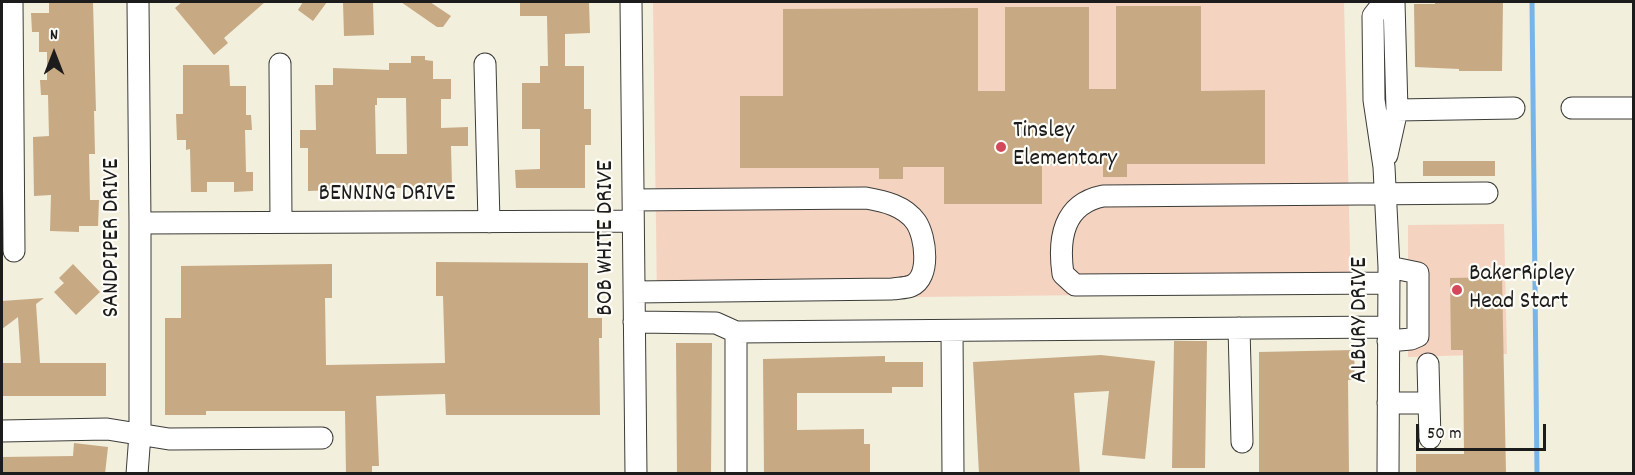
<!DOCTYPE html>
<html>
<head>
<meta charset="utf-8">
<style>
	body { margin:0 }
	#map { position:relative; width:1635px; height:475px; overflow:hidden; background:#f2efdc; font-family:Dekko,sans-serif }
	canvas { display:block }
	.frame { position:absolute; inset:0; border:3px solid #1c1c1c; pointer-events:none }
	.north { position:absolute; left:24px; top:24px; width:60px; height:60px; -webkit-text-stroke:4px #fdfcf7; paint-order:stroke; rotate:0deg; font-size:16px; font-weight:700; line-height:24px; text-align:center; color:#1c1c1c }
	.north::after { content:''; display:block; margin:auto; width:21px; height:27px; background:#1c1c1c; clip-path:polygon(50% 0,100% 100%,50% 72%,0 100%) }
	.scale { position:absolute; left:1416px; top:424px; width:130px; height:27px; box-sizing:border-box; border:3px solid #1c1c1c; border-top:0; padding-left:8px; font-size:18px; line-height:21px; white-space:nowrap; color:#1c1c1c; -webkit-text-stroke:4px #fdfcf7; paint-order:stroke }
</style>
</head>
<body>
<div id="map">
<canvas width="1635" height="475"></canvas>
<div class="frame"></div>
<div class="north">N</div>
<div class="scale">50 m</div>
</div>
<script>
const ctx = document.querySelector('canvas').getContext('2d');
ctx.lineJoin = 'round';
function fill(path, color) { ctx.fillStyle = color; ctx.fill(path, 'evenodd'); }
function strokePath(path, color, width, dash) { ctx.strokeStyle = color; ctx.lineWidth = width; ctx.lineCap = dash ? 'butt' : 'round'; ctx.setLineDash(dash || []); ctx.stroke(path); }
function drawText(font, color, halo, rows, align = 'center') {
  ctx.font = font + ' Dekko,sans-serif'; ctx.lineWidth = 4.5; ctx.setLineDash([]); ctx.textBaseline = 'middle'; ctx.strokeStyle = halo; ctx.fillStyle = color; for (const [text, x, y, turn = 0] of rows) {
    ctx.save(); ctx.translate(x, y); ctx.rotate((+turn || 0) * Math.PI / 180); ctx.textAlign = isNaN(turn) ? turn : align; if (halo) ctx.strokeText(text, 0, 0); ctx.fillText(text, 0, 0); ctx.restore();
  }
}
fill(new Path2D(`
	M653 2H1344L1351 292 657 300Z
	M1504 224 1507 354 1408 357V225Z`), '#f5d3c1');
strokePath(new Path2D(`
	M1532 2 1537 474`), '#77b4ea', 5);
fill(new Path2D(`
	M49 2H93L96 111H94L95 154H89L90 200H99L98 226H79V232L50 231 51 195 34 196 33 137 49 136 48 95H41L40 80H47V52H39V32H32L31 13H49Z
	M182 2H265L224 38 228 43 214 55 175 8Z
	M303 2H327L313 21 298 10Z
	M343 2H373L374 35 344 36Z
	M401 2H430L451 16 443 27H437Z
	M520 2H589L590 33 565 34V66H584V109H591V145H585V188H516L515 170 540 169V129H522V83H540V66H548L547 16H520Z
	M1435 2H1503L1502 71H1459V69L1415 67 1414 4H1435Z
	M1116 6H1201V91L1265 90V164H1127V177H1103V165H1042V204H944V167H903V179H879V168H740V96H783V9L978 8V91H1005V7H1089V89H1116Z
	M411 56H425V60L433 61V79H451V99H441V128L468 127V146H451L452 186 308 191V148H300V130H316L315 85H333V68L389 70V63H411ZM377 98H406L407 154H376L375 105H377Z
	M183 65H229L230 86H246V115H251L252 130H245L246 172H253V191L234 192V182H207V192H191L190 149 186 150V140H177L176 114H183Z
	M1423 161H1495V176H1423Z
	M436 262 588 263V318H602V338H599L600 415H446L445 394 376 396 379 466H372V474H346L345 411H206V415H165V318H181V266L332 264V298H325L326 365 445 363 443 296H436Z
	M73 264 100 292 76 315 54 292 64 283 59 278Z
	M1502 277 1506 474H1416V454H1464L1463 350H1451L1450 278Z
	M44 298 36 304 40 363H106V396H2V363H21L18 317 2 329V301Z
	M1174 341H1207L1205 468H1172Z
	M676 343H712L711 474H677Z
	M1354 350 1355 380H1348L1349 474H1259V352Z
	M1101 355 1155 361 1145 459 1102 455 1109 391 1074 393 1080 474H979L973 362Z
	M885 356V362H923V387H892V393H797V430L864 429V444H870V474H764L763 359Z
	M74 443 108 447 105 474H2V457L73 456Z`), '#c7a984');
const minor = new Path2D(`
	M12 2 14 251
	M631 2 636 474
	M1384 2 1373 16 1374 100 1384 167 1389 267 1388 474
	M280 64 281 222
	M485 64 489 222
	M1572 108H1634
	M1397 110 1514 108
	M1387 155 1397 110 1394 2
	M633 200 866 198C884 201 905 206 916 222 926 237 931 278 911 286 906 288 898 288 892 289L634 292
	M140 223 633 221
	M1389 283 1075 285 1063 274C1058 239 1063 204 1103 196L1487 193
	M634 322 716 323 736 332 1388 327
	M1239 328 1242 442
	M952 331 953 474
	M736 332V474
	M1388 341 1411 339 1418 336V273L1389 267
	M1388 403H1429L1428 364
	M1429 403 1430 438
	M2 431 107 429 169 439 322 438
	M137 474 140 434V223L138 2`);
strokePath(minor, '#3c3c39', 23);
strokePath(minor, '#fff', 21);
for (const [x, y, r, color] of [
	[1001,147,6,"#d1495b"],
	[1457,290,6,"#d1495b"]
]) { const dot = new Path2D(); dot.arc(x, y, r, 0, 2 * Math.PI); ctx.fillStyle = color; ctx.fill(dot); strokePath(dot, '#fdfcf7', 2); }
drawText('24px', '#1c1c1c', '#fdfcf7', [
	["Tinsley",1013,133],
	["Elementary",1013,161],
	["BakerRipley",1469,276],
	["Head Start",1469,304]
], 'left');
drawText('24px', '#1c1c1c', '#fdfcf7', [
	["BENNING DRIVE",387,196],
	["SANDPIPER DRIVE",114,238,-90],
	["BOB WHITE DRIVE",608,238,-90],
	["ALBURY DRIVE",1362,320,-90]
]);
</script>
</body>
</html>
